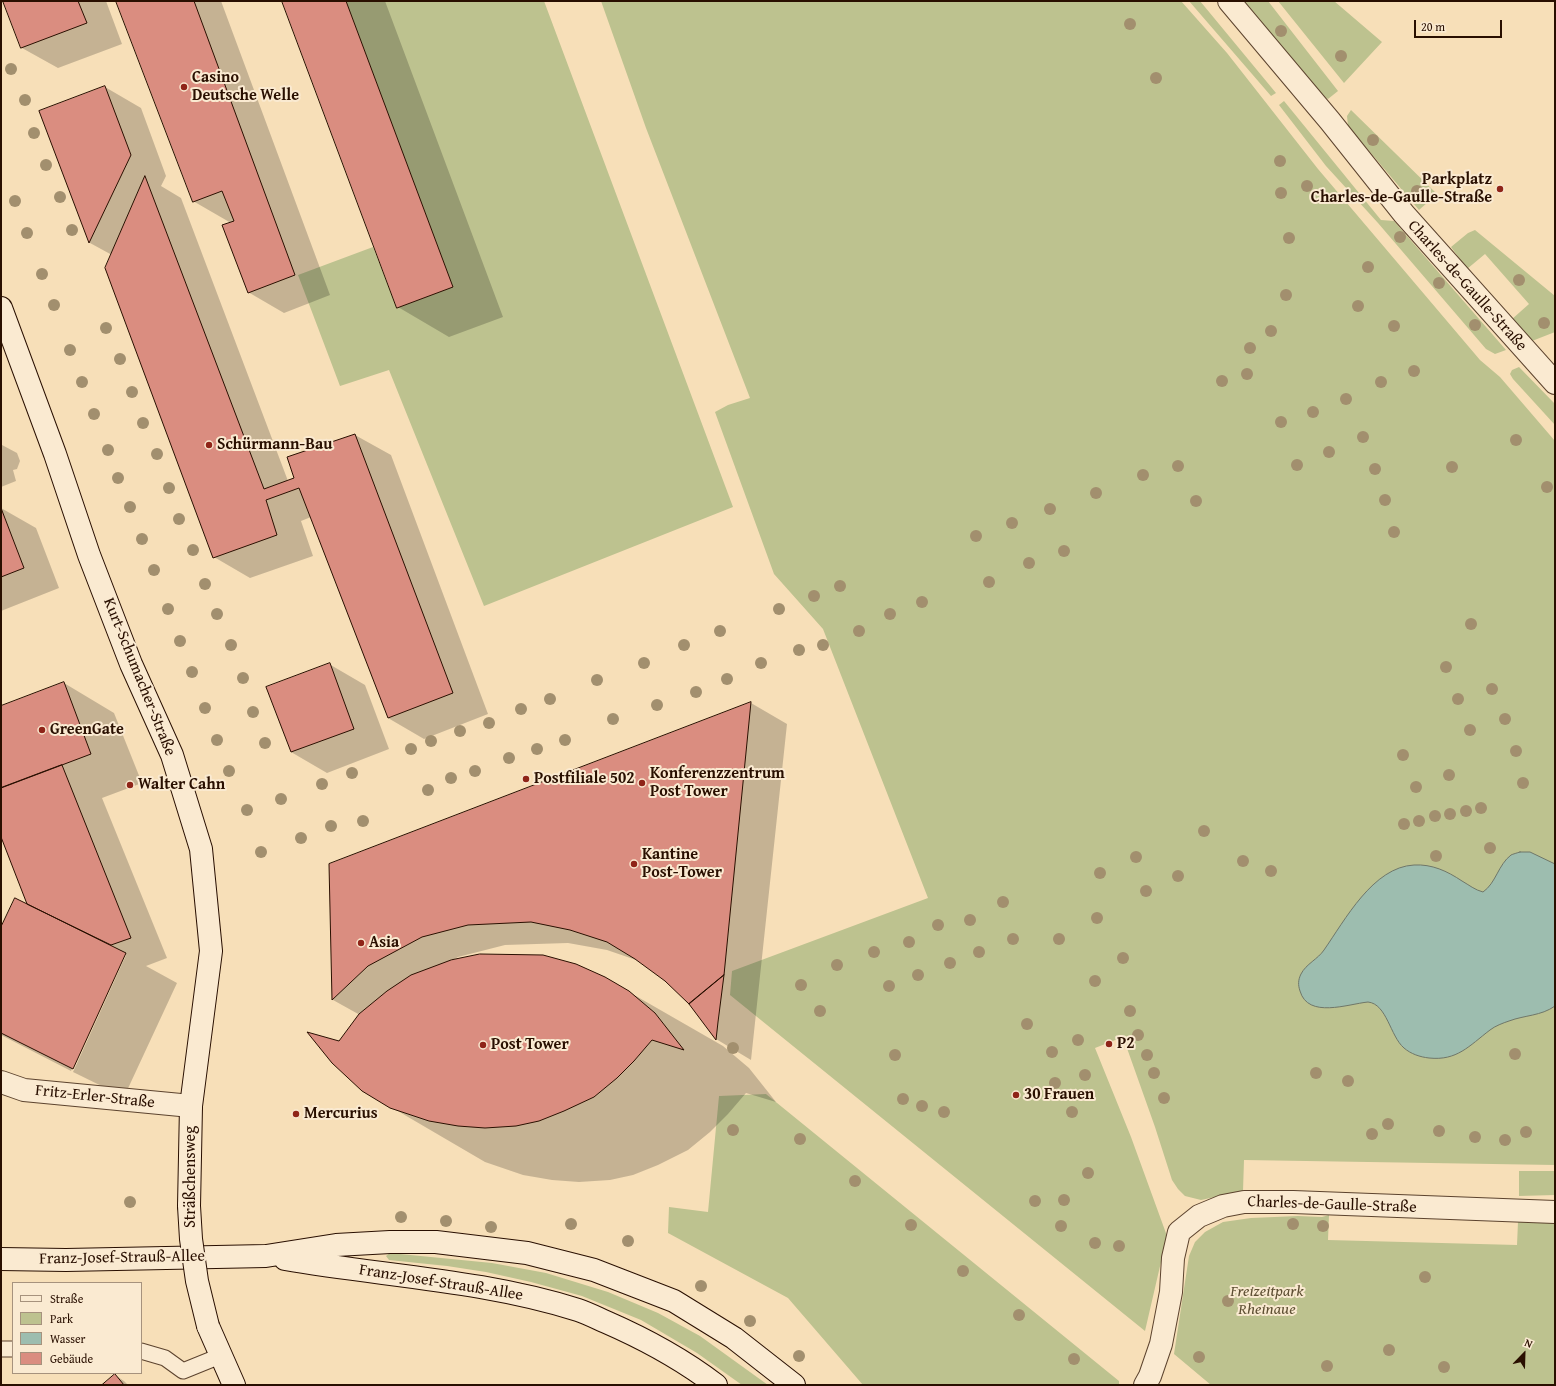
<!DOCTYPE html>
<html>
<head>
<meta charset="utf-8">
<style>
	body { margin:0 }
	#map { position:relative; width:1556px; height:1386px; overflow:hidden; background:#f7dfb8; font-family:"Gentium Book Plus",serif }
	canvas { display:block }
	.frame { position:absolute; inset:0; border:2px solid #290f00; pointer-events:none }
	.legend { position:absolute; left:12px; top:1282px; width:130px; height:92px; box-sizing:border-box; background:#faead1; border:1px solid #a6927d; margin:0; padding:5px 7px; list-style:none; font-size:12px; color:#290f00 }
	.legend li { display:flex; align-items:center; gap:8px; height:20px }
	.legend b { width:20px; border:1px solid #a6927d }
	.north { position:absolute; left:1504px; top:1334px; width:40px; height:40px; -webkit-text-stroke:3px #faead1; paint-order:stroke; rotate:23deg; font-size:11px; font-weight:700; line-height:16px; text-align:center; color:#290f00 }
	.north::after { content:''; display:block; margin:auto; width:14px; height:18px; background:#290f00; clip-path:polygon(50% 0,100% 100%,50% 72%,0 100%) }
	.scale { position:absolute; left:1414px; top:20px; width:88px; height:18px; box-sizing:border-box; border:2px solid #290f00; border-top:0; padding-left:5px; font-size:12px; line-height:14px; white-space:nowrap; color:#290f00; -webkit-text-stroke:3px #faead1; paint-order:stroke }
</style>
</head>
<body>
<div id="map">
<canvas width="1556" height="1386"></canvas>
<div class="frame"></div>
<ul class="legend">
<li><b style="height:5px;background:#faead1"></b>Straße</li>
<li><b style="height:11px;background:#bdc28f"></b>Park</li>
<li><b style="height:11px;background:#9dbdaf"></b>Wasser</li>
<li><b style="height:11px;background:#da8d80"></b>Gebäude</li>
</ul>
<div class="north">N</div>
<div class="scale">20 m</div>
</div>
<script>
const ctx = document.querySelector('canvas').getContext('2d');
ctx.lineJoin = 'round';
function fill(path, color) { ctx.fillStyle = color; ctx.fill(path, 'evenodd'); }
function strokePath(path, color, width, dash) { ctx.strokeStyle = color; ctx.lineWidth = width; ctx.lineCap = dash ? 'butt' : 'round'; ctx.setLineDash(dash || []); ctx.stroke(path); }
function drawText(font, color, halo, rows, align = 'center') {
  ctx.font = font + ' "Gentium Book Plus",serif'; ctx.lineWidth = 4; ctx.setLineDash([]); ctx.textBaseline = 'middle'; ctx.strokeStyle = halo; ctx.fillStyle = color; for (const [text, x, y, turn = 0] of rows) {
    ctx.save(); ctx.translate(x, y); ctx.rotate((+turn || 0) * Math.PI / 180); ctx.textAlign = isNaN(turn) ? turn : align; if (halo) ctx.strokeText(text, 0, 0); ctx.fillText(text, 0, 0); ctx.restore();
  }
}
fill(new Path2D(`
	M346 1H544L733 507 484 606 389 370 340 386 298 275 373 247 397 308 453 287Z
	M601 1H1181L1227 53 1318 169 1480 360 1500 377 1555 441V1165L1244 1160 1243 1191 1201 1200 1185 1196 1178 1189 1172 1180 1155 1127 1123 1037 1095 1048 1131 1137 1167 1236 1145 1331 730 995 732 971 928 898 823 629 774 574 715 412 728 405 750 398 646 128Z
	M1189 1H1200L1276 93 1271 96Z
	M1243 1H1268L1338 91 1328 99 1324 97Z
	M1278 1H1334L1382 42 1344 83Z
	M1284 101 1381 220 1394 221 1506 350 1495 354 1486 349 1378 223 1326 166 1279 105Z
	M1351 110 1437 194 1419 210 1348 126 1347 116Z
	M1475 230 1555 296V332L1532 341 1511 320 1529 304 1485 254 1467 269 1451 247 1468 233Z
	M1519 367 1555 404V425L1513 379 1510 374 1512 370Z
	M766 1094 1119 1381V1385H863L788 1298 668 1233 669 1207 708 1212 719 1096Z
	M1519 1171H1555V1195L1519 1196Z
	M1329 1215 1328 1240 1517 1245 1518 1222 1521 1219 1555 1221V1385H1211L1174 1354 1189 1256 1195 1242 1205 1232 1223 1222 1251 1218 1298 1216 1322 1217Z
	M390 1253 492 1263 546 1273 608 1292 658 1313 700 1336 768 1385H742L697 1353 641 1320 582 1296 531 1282 486 1272 447 1266 389 1260 386 1256Z`), '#bdc28f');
const water = new Path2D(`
	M1520 852H1530L1555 864V1006C1541 1016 1525 1015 1509 1021 1503 1023 1495 1026 1490 1030 1469 1046 1457 1061 1429 1058 1420 1057 1411 1054 1404 1048 1390 1036 1387 1004 1368 1002 1348 1004 1308 1019 1300 991 1298 985 1298 980 1301 974 1306 964 1318 959 1324 950 1345 920 1373 867 1414 865 1432 864 1447 871 1462 881 1469 885 1475 890 1483 892 1496 883 1498 865 1511 855 1513 854 1517 853 1520 852Z`);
fill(water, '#9dbdaf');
strokePath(water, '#6f7769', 1);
fill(new Path2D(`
	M4 1H106L122 44 58 68 22 48Z
	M117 1H221L330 295 284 313 248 292 231 223 193 201Z
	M283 1H385L503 317 449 337 398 307Z
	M105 87 141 108 166 176 161 186 181 198 288 481 296 478 355 435 391 455 488 714 424 739 388 718 311 517 301 521 313 556 250 578 214 557 112 255 90 243 40 111Z
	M1 441 2 445 17 453 20 461 17 469 13 470 16 481 1 487Z
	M1 508 36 528 59 588 1 611Z
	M329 664 365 685 389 749 327 773 291 752Z
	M64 683 114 713 142 783 102 798 167 958 146 966 177 983 124 1097 73 1072 126 955H124L71 1071 1 1035V929L29 905 1 834V707Z
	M751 703 787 724 751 1060 716 1039 689 1003 665 980 639 961 607 950 568 943 505 945 458 957 451 961 629 992 723 1046 749 1068 776 1102 746 1093 728 1114 710 1132 688 1150 658 1165 633 1175 610 1180 579 1182 552 1180 523 1175 485 1162 391 1107 339 1042 360 1015 333 1000 330 864Z
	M115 1375 124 1381 128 1385H104Z`), '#0003');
const building = new Path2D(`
	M3 1H78L87 23 21 48Z
	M116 1H194L295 275 248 293 222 225 234 221 222 191 193 202Z
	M282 1H346L453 287 397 308Z
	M105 86 131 155 89 243 39 111Z
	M145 176 264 489 294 478 287 457 355 434 453 693 388 718 299 488 266 500 277 535 213 558 105 268Z
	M1 508 24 568 1 577Z
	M330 663 354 729 291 752 266 687Z
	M64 682 91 754 1 788V706Z
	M751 702 724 975 689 1004 665 981 635 959 607 942 570 930 531 922 468 925 422 937 368 966 332 1000 329 864Z
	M62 765 131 938 111 945 27 904 1 837V788Z
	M15 898 126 953 73 1069 1 1033V927Z
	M480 954 543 955 576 964 605 977 629 991 655 1013 684 1050 652 1040 634 1061 617 1078 594 1097 564 1111 539 1121 516 1126 485 1128 458 1126 429 1121 390 1108 362 1091 332 1063 307 1032 339 1041 359 1014 387 991 411 975 451 960Z
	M724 975 718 1022 716 1040 689 1004Z
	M115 1374 124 1385H102Z`);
fill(building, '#da8d80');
strokePath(building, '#290f00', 1);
const lane = new Path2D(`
	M1 1349H13
	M141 1351 165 1358 183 1371 220 1356`);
const street = new Path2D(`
	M1229 1 1330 121 1404 214 1555 383
	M1 1082 24 1090 191 1106
	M1145 1385 1150 1376 1161 1344 1171 1292 1173 1258 1179 1232 1199 1216 1223 1206 1244 1202H1293L1555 1212`);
const secondary = new Path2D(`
	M1 308 55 454 89 555 131 664 172 755 201 849 211 951 191 1106 189 1206
	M1 1259 66 1260 266 1256 336 1245 390 1242H436L527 1253 594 1270 674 1301 734 1338 794 1385
	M285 1259C383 1276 483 1280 578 1310 587 1313 597 1318 606 1322 645 1339 682 1359 716 1385
	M208 1326 234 1385`);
strokePath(lane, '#5c432e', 17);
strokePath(street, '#5c432e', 24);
strokePath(secondary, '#290f00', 24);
strokePath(lane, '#faead1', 15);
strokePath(street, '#faead1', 22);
strokePath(secondary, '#faead1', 22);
const secondaryBridge = new Path2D(`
	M189 1206 191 1239 197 1281 208 1326`);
strokePath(secondaryBridge, '#290f00', 24, []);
strokePath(secondaryBridge, '#faead1', 22);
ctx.fillStyle = '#a28f6e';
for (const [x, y] of [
	[1130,24],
	[1281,31],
	[1341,56],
	[11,69],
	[1156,78],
	[25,100],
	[34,133],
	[1373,140],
	[1280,161],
	[46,165],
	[1307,186],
	[1417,191],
	[1281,193],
	[60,197],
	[15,201],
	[72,230],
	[27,233],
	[1400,237],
	[1289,238],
	[1368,267],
	[42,274],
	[1519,280],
	[1439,283],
	[1286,295],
	[54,305],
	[1358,306],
	[1544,323],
	[1475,325],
	[1394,326],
	[106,328],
	[1271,331],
	[1250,348],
	[70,350],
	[120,359],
	[1414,371],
	[1247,374],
	[1222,381],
	[82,382],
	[1381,382],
	[132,392],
	[1346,399],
	[1313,412],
	[94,414],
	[1281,422],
	[143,423],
	[1363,437],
	[1516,440],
	[108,450],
	[1329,452],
	[157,454],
	[1297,465],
	[1178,466],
	[1452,467],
	[1375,469],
	[1143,475],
	[118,478],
	[1547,487],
	[169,488],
	[1096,493],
	[1385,500],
	[1196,501],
	[130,507],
	[1050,509],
	[179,519],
	[1012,523],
	[1394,532],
	[976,536],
	[142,539],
	[193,550],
	[1064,551],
	[1029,563],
	[154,570],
	[989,582],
	[205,584],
	[840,586],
	[814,596],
	[922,602],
	[168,609],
	[779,609],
	[217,614],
	[890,614],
	[1471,624],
	[720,631],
	[859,631],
	[180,641],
	[231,645],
	[684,645],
	[823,645],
	[799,650],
	[644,663],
	[761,663],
	[1446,667],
	[192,672],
	[243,678],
	[727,679],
	[597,680],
	[1492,689],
	[696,692],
	[550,699],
	[1458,699],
	[657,705],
	[205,708],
	[521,709],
	[253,712],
	[613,719],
	[1505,719],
	[489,723],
	[1470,730],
	[460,731],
	[217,740],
	[565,740],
	[431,741],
	[265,743],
	[411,749],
	[537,749],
	[1516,751],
	[1403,755],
	[509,758],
	[229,771],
	[475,771],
	[352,773],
	[1449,775],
	[451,778],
	[1523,783],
	[322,784],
	[1416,787],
	[428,790],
	[281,799],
	[1481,808],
	[247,810],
	[1466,811],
	[1450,814],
	[1435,816],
	[363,821],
	[1419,821],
	[1404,824],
	[331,826],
	[1204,831],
	[301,838],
	[1490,848],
	[261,852],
	[1436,856],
	[1136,857],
	[1243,861],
	[1271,871],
	[1100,873],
	[1178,876],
	[1146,891],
	[1003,902],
	[1097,918],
	[970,920],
	[938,925],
	[1013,939],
	[1059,939],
	[909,942],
	[874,952],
	[979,952],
	[1123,958],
	[950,963],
	[837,965],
	[918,975],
	[1095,981],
	[801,985],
	[889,986],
	[820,1011],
	[1130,1011],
	[1027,1024],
	[1138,1035],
	[1078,1040],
	[733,1048],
	[1052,1052],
	[1515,1054],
	[895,1055],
	[1147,1055],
	[1154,1073],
	[1316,1073],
	[1085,1075],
	[1348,1081],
	[1055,1083],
	[1164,1098],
	[903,1099],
	[922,1106],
	[944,1112],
	[1072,1112],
	[1388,1124],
	[733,1130],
	[1439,1131],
	[1526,1132],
	[1372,1134],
	[1475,1137],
	[800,1139],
	[1505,1140],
	[1088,1173],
	[855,1181],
	[1064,1200],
	[1035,1201],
	[130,1202],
	[401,1217],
	[446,1221],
	[571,1224],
	[1293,1224],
	[911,1225],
	[1061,1226],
	[1323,1226],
	[491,1227],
	[628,1241],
	[1095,1243],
	[1119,1246],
	[963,1271],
	[1425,1277],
	[701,1286],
	[1228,1301],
	[1019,1315],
	[750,1321],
	[1389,1350],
	[799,1356],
	[1199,1357],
	[1074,1359],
	[1327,1366],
	[1444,1367]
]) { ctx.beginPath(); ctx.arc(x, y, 6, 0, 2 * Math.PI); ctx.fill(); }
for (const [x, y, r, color] of [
	[184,87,4,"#8f2418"],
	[1500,189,4,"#8f2418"],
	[209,445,4,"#8f2418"],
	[42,730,4,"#8f2418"],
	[526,779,4,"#8f2418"],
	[642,783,4,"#8f2418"],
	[130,785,4,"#8f2418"],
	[634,864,4,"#8f2418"],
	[361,943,4,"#8f2418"],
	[1109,1044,4,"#8f2418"],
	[483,1045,4,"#8f2418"],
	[1016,1095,4,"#8f2418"],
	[296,1114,4,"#8f2418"]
]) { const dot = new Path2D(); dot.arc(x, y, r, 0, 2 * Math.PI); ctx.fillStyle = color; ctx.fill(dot); strokePath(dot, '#faead1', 1.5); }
drawText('bold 16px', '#290f00', '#faead1', [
	["Casino",192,78],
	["Deutsche Welle",192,96],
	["Parkplatz",1492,180,"right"],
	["Charles-de-Gaulle-Straße",1492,198,"right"],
	["Schürmann-Bau",217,445],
	["GreenGate",50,730],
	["Konferenzzentrum",650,774],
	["Post Tower",650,792],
	["Postfiliale 502",534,779],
	["Walter Cahn",138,785],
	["Kantine",642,855],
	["Post-Tower",642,873],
	["Asia",369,943],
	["P2",1117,1044],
	["Post Tower",491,1045],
	["30 Frauen",1024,1095],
	["Mercurius",304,1114]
], 'left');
drawText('16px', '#290f00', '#faead1', [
	["Charles-de-Gaulle-Straße",1467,286,48],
	["Kurt-Schumacher-Straße",139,677,68],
	["Fritz-Erler-Straße",95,1097,6],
	["Sträßchensweg",191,1177,-90],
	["Charles-de-Gaulle-Straße",1332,1205,2],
	["Franz-Josef-Strauß-Allee",122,1258,-1],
	["Franz-Josef-Strauß-Allee",441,1283,9]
]);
drawText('italic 16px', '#5d4e32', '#faead1', [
	["Freizeitpark",1267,1292],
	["Rheinaue",1267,1310]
]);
</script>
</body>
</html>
